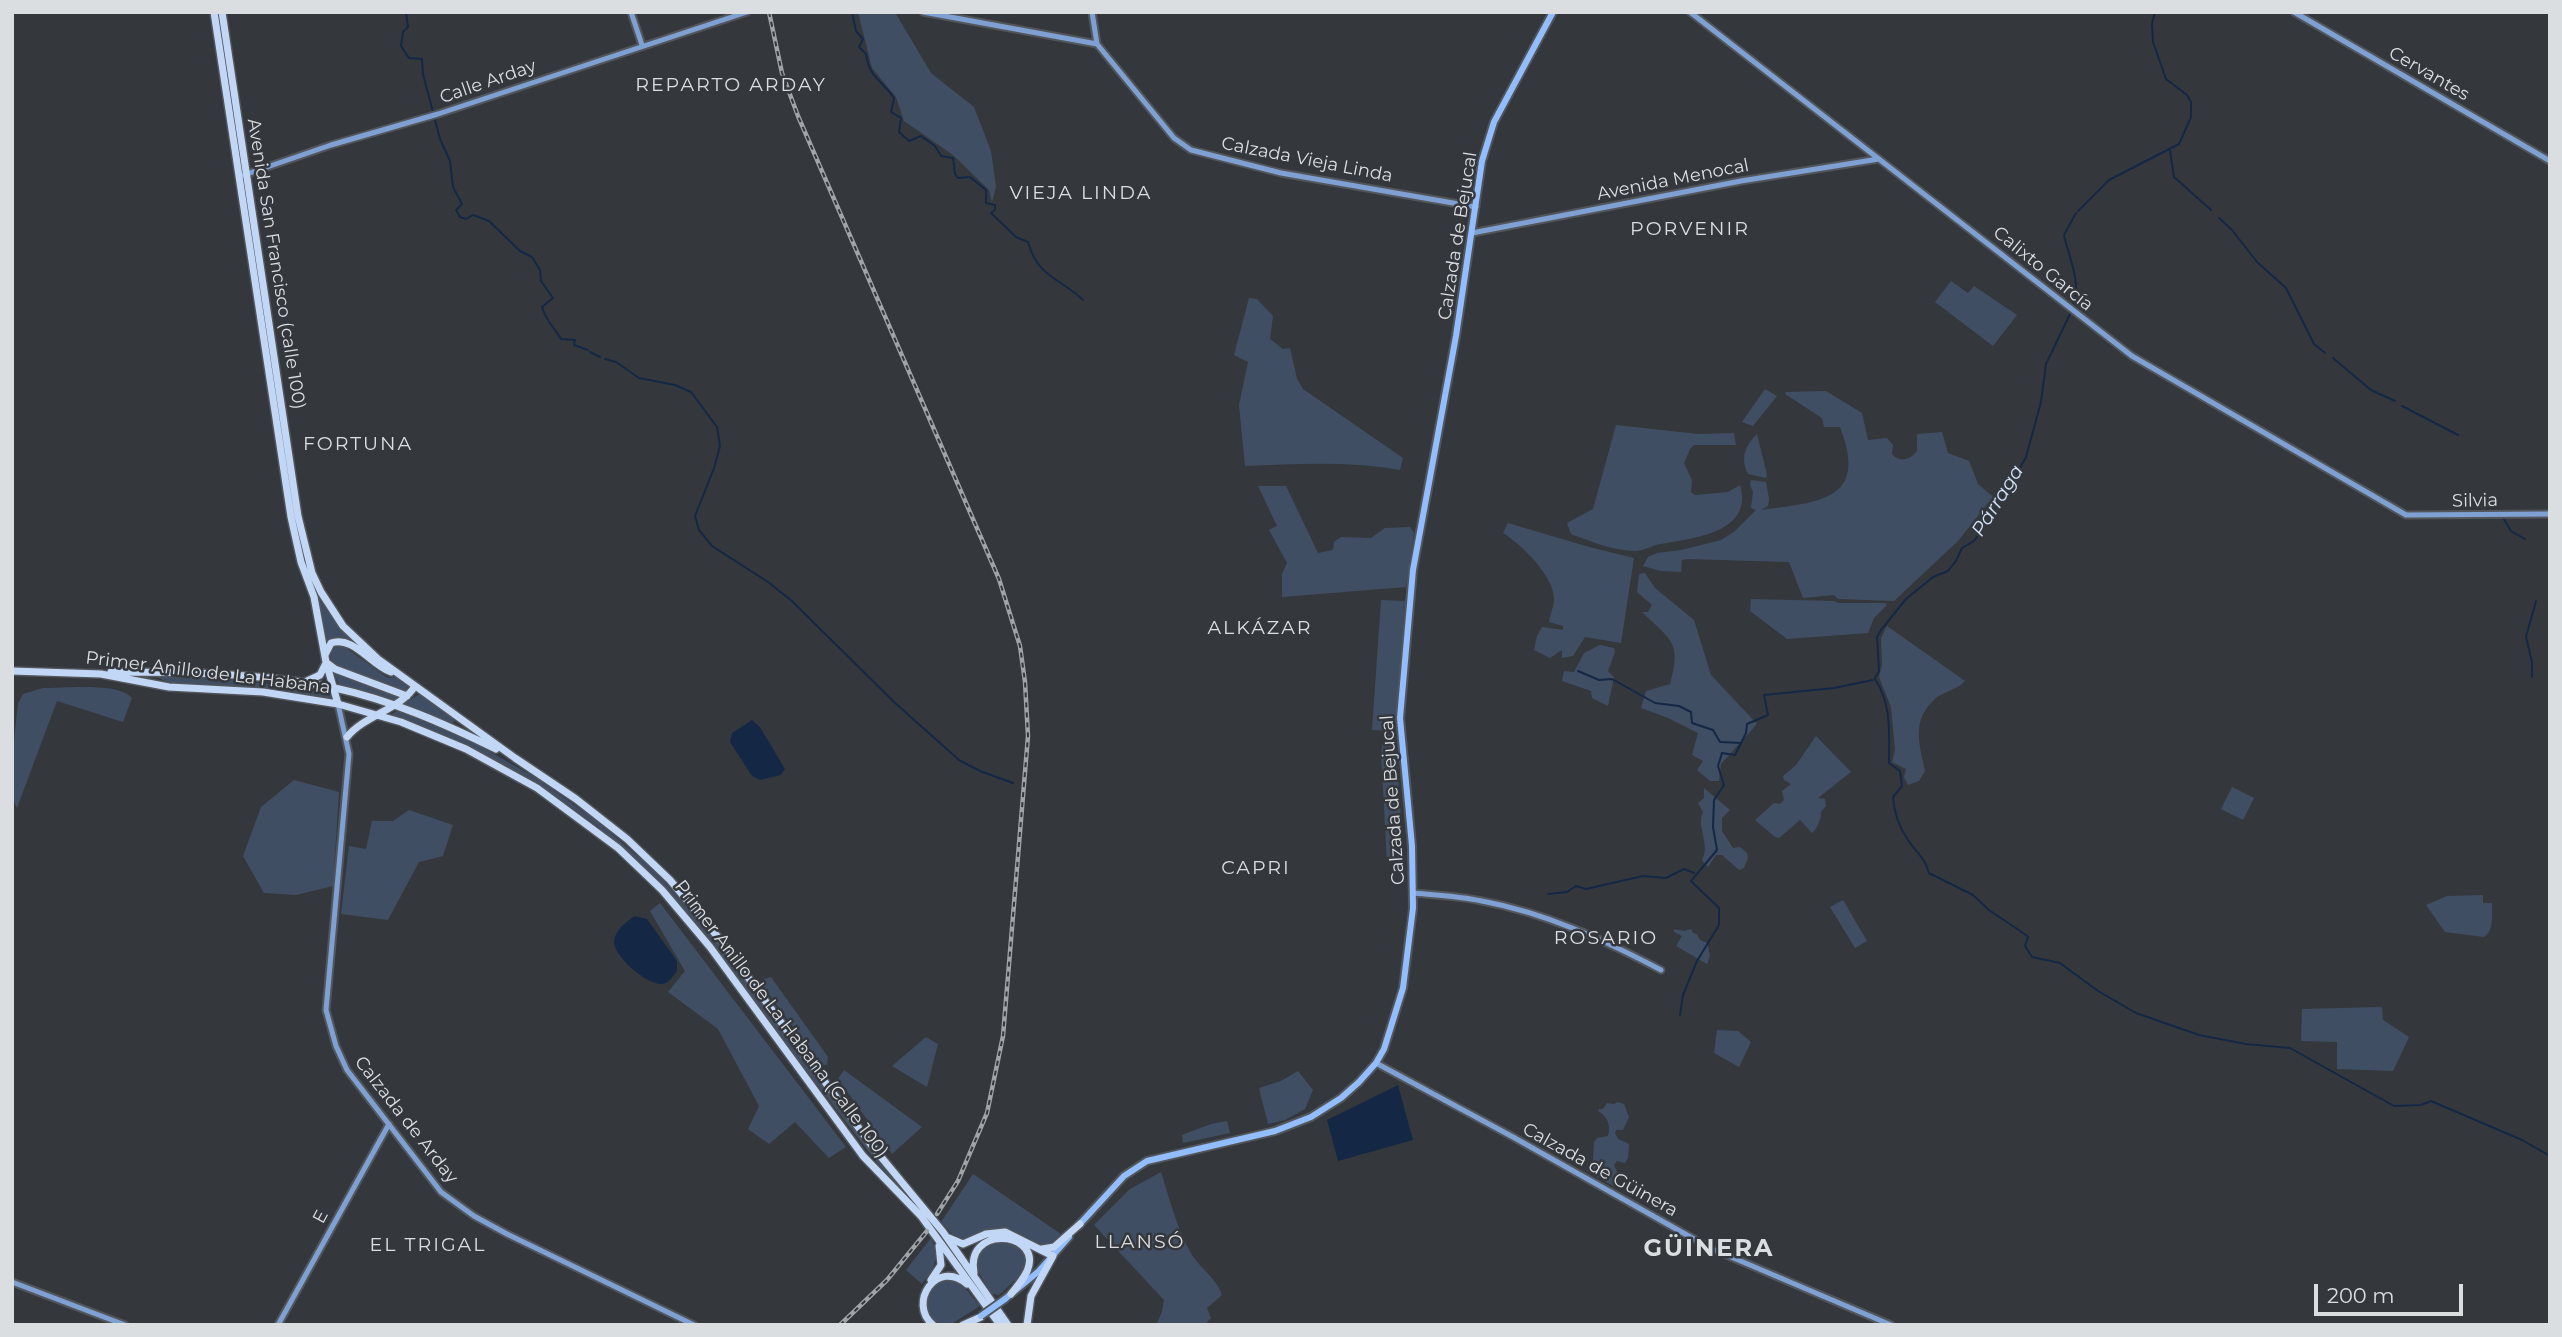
<!DOCTYPE html>
<html>
<head>
<meta charset="utf-8">
<style>
	body { margin:0 }
	#map { position:relative; width:2562px; height:1337px; overflow:hidden; background:#34383d; font-family:Montserrat,sans-serif }
	canvas { display:block }
	.frame { position:absolute; inset:0; border:14px solid #dbdee1; pointer-events:none }
	.scale { position:absolute; left:2314px; top:1284px; width:149px; height:32px; box-sizing:border-box; border:4px solid #dbdee1; border-top:0; padding-left:9px; font-size:21px; line-height:24px; white-space:nowrap; color:#dbdee1; -webkit-text-stroke:5px #34383d; paint-order:stroke }
</style>
</head>
<body>
<div id="map">
<canvas width="2562" height="1337"></canvas>
<div class="frame"></div>
<div class="scale">200 m</div>
</div>
<script>
const ctx = document.querySelector('canvas').getContext('2d');
ctx.lineJoin = 'round';
function fill(path, color) { ctx.fillStyle = color; ctx.fill(path, 'evenodd'); }
function strokePath(path, color, width, dash) { ctx.strokeStyle = color; ctx.lineWidth = width; ctx.lineCap = dash ? 'butt' : 'round'; ctx.setLineDash(dash || []); ctx.stroke(path); }
function drawText(font, color, halo, rows, align = 'center') {
  ctx.font = font + ' Montserrat,sans-serif'; ctx.lineWidth = 5; ctx.setLineDash([]); ctx.textBaseline = 'middle'; ctx.strokeStyle = halo; ctx.fillStyle = color; for (const [text, x, y, turn = 0] of rows) {
    ctx.save(); ctx.translate(x, y); ctx.rotate((+turn || 0) * Math.PI / 180); ctx.textAlign = isNaN(turn) ? turn : align; if (halo) ctx.strokeText(text, 0, 0); ctx.fillText(text, 0, 0); ctx.restore();
  }
}
fill(new Path2D(`
	M858 12 896 14 931 73 974 107 991 151 996 187 992 202 989 190 953 155 904 121 896 97 872 68Z
	M1951 281 1968 293 1974 286 2017 315 1993 346 1935 302Z
	M1249 298 1257 299 1273 316 1270 339 1283 349 1290 348 1297 379 1303 389 1403 458 1400 470C1348 461 1298 464 1245 466L1239 405 1248 362 1234 355Z
	M1765 389 1777 396 1753 426 1742 422Z
	M1826 391 1862 413 1868 440 1887 438 1893 445 1892 454C1900 463 1910 460 1917 451V434L1942 432 1948 453 1969 461 1978 484 1993 497 1958 541 1894 601 1838 599 1834 595 1803 598 1789 562 1687 559 1682 560 1681 572 1661 571 1643 566 1648 557 1657 553 1681 550 1721 540 1734 532 1756 510 1751 508 1753 492 1750 485 1751 480 1766 482 1769 499 1768 506 1761 510C1819 502 1869 501 1840 427H1824L1822 418 1785 394 1786 392Z
	M1616 425 1698 434 1734 433 1736 445H1694L1690 449 1684 463 1692 480 1691 492 1695 495 1728 492 1740 485C1754 533 1693 538 1661 544 1652 545 1644 551 1635 551 1614 551 1590 541 1571 534L1567 523 1593 509Z
	M1757 434 1767 475 1766 478 1748 474C1740 458 1745 446 1757 434Z
	M1258 486H1286L1318 553 1333 550 1334 542 1341 537 1371 538 1385 528 1410 527 1414 533 1406 587 1282 597V574L1287 563 1269 530 1277 526Z
	M296 517C306 567 323 608 357 646L342 638 325 644 294 518Z
	M1508 523 1589 547 1634 558 1621 643 1585 637 1573 656 1562 658V650L1550 658 1534 650 1537 636 1542 627 1563 630V626L1549 622C1550 615 1554 606 1554 599 1554 576 1521 544 1503 533Z
	M1645 573 1655 588 1694 620 1711 675 1757 724 1721 764 1719 781H1710L1697 770 1703 761 1692 755 1698 733 1668 718 1641 708 1646 691 1670 684C1682 642 1671 640 1642 612H1648L1652 605 1637 592 1639 574Z
	M1751 599 1834 601 1838 603H1885L1887 605 1874 618 1868 633 1787 639 1750 611Z
	M1381 600 1405 601 1395 731 1372 730Z
	M1887 626 1965 681C1957 690 1945 691 1936 698 1911 720 1919 742 1925 771L1919 781 1908 785 1904 777 1906 769 1892 762 1895 750 1891 707 1879 677 1882 665 1881 638Z
	M342 645 388 678 397 677 411 688 407 692 339 668 331 663 330 652 333 648Z
	M1600 645 1614 648 1615 652 1608 671 1614 677 1608 706 1592 698 1591 691 1562 681 1564 671 1574 672 1584 653Z
	M334 673 399 696 393 702 340 688Z
	M152 675C212 678 271 682 330 693L333 701 174 685Z
	M43 688C64 688 119 682 132 698L123 722 57 701 17 808C6 791 16 726 18 703L23 694Z
	M420 694 454 718V722L450 724 402 704Z
	M398 711 469 740 538 779 598 822 657 873 730 959 913 1203 874 1159 683 909 633 856 596 825 533 780 464 744 391 714Z
	M1395 734 1404 861V862L1387 861 1381 754 1384 735Z
	M1816 736 1851 772 1818 798 1825 799 1826 806 1821 812C1821 820 1818 827 1812 833L1800 820 1779 838 1775 837 1755 820 1774 803 1780 804 1784 800 1782 791 1791 784 1784 780 1783 776 1796 765Z
	M294 780 339 792 333 886 296 895 264 893 243 856 261 807Z
	M2232 787 2254 798 2243 820 2221 809Z
	M1704 788 1730 810 1722 818V831L1733 848 1740 847 1747 853 1748 858 1744 868 1739 870 1722 855H1716L1708 867 1702 860C1711 844 1696 828 1703 812L1698 803 1704 798Z
	M409 810 453 825 443 856 419 862 388 920 341 914 349 846 366 849 372 821H393Z
	M2483 895V903H2492C2492 914 2494 931 2484 937L2445 932 2426 905 2447 896Z
	M1843 900 1867 941 1855 948 1830 907Z
	M660 903 846 1147 829 1158 795 1122 769 1144 748 1129 759 1106 718 1029 668 992 685 971 650 911Z
	M1674 929 1684 931 1691 929 1693 933 1697 934 1700 940 1707 943 1710 956 1707 964 1676 946 1682 936 1674 932Z
	M771 977 828 1057 827 1065H821L763 986 764 979Z
	M2382 1007 2383 1020 2409 1037 2393 1071 2337 1069V1042L2301 1041 2302 1009Z
	M1717 1030 1738 1031 1751 1042 1739 1067 1714 1053Z
	M926 1037 938 1044 927 1087 892 1066Z
	M844 1070 922 1127 892 1154 838 1079Z
	M1298 1071 1313 1090 1305 1109 1285 1120 1268 1124 1259 1088 1281 1081Z
	M1617 1102 1624 1104 1629 1117 1623 1130H1616L1615 1133 1618 1139 1629 1144 1628 1158 1625 1163 1617 1161 1614 1165 1618 1174 1615 1187 1587 1171 1593 1161 1594 1142 1597 1138 1608 1136C1611 1127 1608 1116 1598 1111L1599 1109H1603L1607 1103 1614 1104Z
	M1227 1121 1230 1133 1183 1143 1182 1135 1211 1124Z
	M1161 1172C1170 1200 1177 1229 1192 1255 1201 1269 1217 1279 1222 1295L1207 1308 1211 1318 1207 1322 1209 1325H1156L1162 1312 1164 1300 1094 1225 1130 1189Z
	M973 1174 1061 1234C1039 1259 1027 1230 1002 1229 990 1229 977 1236 965 1240L952 1234 941 1222Z
	M931 1238C940 1257 935 1268 922 1284L906 1270Z
	M1005 1242C1022 1246 1028 1253 1025 1271L999 1295 992 1294C975 1269 963 1246 1005 1242Z
	M945 1278 960 1282 980 1306 950 1325H939L926 1312C926 1295 931 1287 945 1278Z`), '#404e63');
fill(new Path2D(`
	M752 720 760 727 785 769 781 775 760 780 752 776 730 742 732 733Z
	M635 916 647 919 677 961V971C673 976 669 984 661 984 646 984 613 956 614 941 615 930 627 921 635 916Z
	M1398 1085 1413 1140 1338 1161 1327 1120Z`), '#142846');
strokePath(new Path2D(`
	M406 12 408 27 403 32 401 46 409 58 422 59 423 74 440 139 450 161 453 187 462 204 456 210 460 217 466 219 473 215 489 221 520 251 532 257 540 270 541 281 553 298 542 307C546 321 554 327 561 339L575 340 574 345 588 350
	M852 12 856 31 863 39 859 47 866 54C869 78 882 80 894 98L891 112 901 118 899 132 909 141 921 136 935 146 941 156 953 158 955 174 958 178 970 177 986 190V203L995 205V210L991 213 1016 237 1028 242C1038 278 1059 277 1083 300
	M2170 151 2174 177 2211 210
	M2078 211 2109 180 2179 144 2191 117V102L2187 95 2166 79 2153 42 2152 23 2155 12
	M2219 218 2232 230 2257 262 2286 288 2314 344 2325 353
	M2073 307C2082 283 2069 258 2064 235L2076 213
	M590 352 600 357
	M2333 358 2371 390 2395 401
	M605 359 616 362 639 378 675 385 691 392 717 427 720 446 714 468 695 516 699 530 712 546 768 582 792 601 894 702 959 760 980 771 1013 783
	M2402 406 2458 435
	M2502 516 2511 531 2525 539
	M1578 671 1599 680 1612 679 1655 703 1679 706 1691 712 1692 723 1713 730 1720 742 1741 743
	M2532 677V662L2526 637 2536 601
	M1875 678 1879 671 1877 637 1881 630 1906 599 1933 577 1948 571 1956 561 1962 548 1974 541 1979 534 1983 518 1992 512 2013 481 2026 457 2041 402 2046 364 2071 312
	M1875 679C1892 705 1889 733 1889 763L1900 771 1902 786 1893 797C1894 813 1899 827 1908 840 1916 852 1925 858 1929 873L1973 895 1989 910 2026 935 2028 937 2025 946 2032 957 2060 963 2098 991 2136 1013 2199 1035 2246 1044 2290 1048 2394 1106 2421 1105 2431 1101 2522 1140 2550 1156
	M1548 894 1567 892 1576 886 1586 889 1643 876 1666 878 1684 869 1694 873
	M1680 1015 1683 995 1697 961 1719 925V908L1691 881 1717 850 1713 827 1714 800 1724 785 1718 766 1722 753 1735 755 1746 733 1747 724 1768 715 1764 695 1834 688 1873 680`), '#142846', 2);
const secondary = new Path2D(`
	M631 12 642 45
	M923 12 1097 44
	M1092 12 1097 44 1174 138 1191 150 1281 173 1476 207
	M1690 12 2132 356 2406 515 2550 514
	M2294 12 2550 161
	M244 175 331 145 438 114 747 12
	M1472 233 1741 181 1879 159
	M338 704 349 754 326 1010 336 1046 347 1070 441 1192 474 1216 507 1234 694 1325
	M1413 893C1436 895 1460 896 1482 901 1546 913 1604 940 1661 970
	M1376 1063 1513 1137 1710 1248 1891 1325
	M12 1282 125 1325
	M278 1325 389 1124`);
const primary = new Path2D(`
	M1078 1226 1124 1176 1147 1161 1275 1131 1311 1117 1341 1098 1359 1082 1376 1063 1384 1049 1403 988 1413 908 1412 846 1400 718 1413 570 1456 336 1482 161 1494 122 1553 12
	M1005 1299 1039 1271 1069 1237`);
const highway = new Path2D(`
	M214 12 291 517 301 562 314 597 326 662 338 704
	M222 12 298 516 312 573 321 592 343 626 378 659 515 758 576 799 627 839 670 880 722 942 872 1146 943 1232 1008 1325
	M325 655 331 643C353 635 371 665 391 672
	M327 663 335 669 407 696
	M12 671 101 674 169 687 263 692 338 704 401 722 466 749 537 788 618 848 662 890 710 947 863 1156 921 1216 1000 1325
	M111 672C184 672 263 673 335 688 391 700 445 724 496 749
	M305 682 320 675 326 663
	M347 737C365 715 401 709 415 686
	M949 1238 963 1244 986 1234 1005 1232 1053 1256 1031 1296 1027 1325
	M1042 1249 1054 1247 1080 1224
	M974 1273C965 1226 1036 1231 1029 1265 1027 1276 1018 1285 1011 1294
	M931 1280 941 1265 939 1246
	M933 1325C907 1303 937 1258 967 1284
	M963 1325 981 1317`);
strokePath(secondary, '#52565b', 9);
strokePath(primary, '#52565b', 10);
strokePath(highway, '#52565b', 10);
strokePath(secondary, '#7fa0d3', 5);
strokePath(primary, '#92bdfe', 6);
strokePath(highway, '#c2d7f6', 7);
const rail = new Path2D(`
	M769 12 782 73 798 116 999 579 1020 646 1025 682 1028 736 1003 1036 987 1113 958 1181 937 1214
	M840 1325 887 1280 927 1231`);
strokePath(rail, '#a0a4a7', 4.5);
strokePath(rail, '#34383d', 2, [5]);
const primaryBridge = new Path2D(`
	M981 1316 1005 1299`);
strokePath(primaryBridge, '#52565b', 10, []);
strokePath(primaryBridge, '#92bdfe', 6);
drawText('18px', '#dbdee1', '#34383d', [
	["Cervantes",2429,74,30],
	["Calle Arday",488,82,-19],
	["Calzada Vieja Linda",1307,160,11],
	["Avenida Menocal",1673,180,-11],
	["Calzada de Bejucal",1458,236,-81],
	["Avenida San Francisco (calle 100)",276,264,81],
	["Calixto García",2043,269,39],
	["Silvia",2475,501,-1],
	["Primer Anillo de La Habana",208,673,7],
	["Calzada de Bejucal",1393,800,-94],
	["Primer Anillo de La Habana (Calle 100)",781,1019,53],
	["Calzada de Arday",406,1120,52],
	["Calzada de Güinera",1600,1170,29],
	["E",321,1217,-62]
]);
ctx.letterSpacing = '2px';
drawText('19px', '#dbdee1', '#34383d', [
	["REPARTO ARDAY",731,85],
	["VIEJA LINDA",1081,193],
	["PORVENIR",1690,229],
	["FORTUNA",358,444],
	["ALKÁZAR",1260,628],
	["CAPRI",1256,868],
	["ROSARIO",1606,938],
	["LLANSÓ",1140,1242],
	["EL TRIGAL",428,1245]
]);
ctx.letterSpacing = '0px';
drawText('italic 19px', '#d4e4fc', '#34383d', [
	["Párraga",1998,501,-58]
]);
ctx.letterSpacing = '2px';
drawText('bold 24px', '#dbdee1', '#34383d', [
	["GÜINERA",1709,1249]
]);
ctx.letterSpacing = '0px';
</script>
</body>
</html>
